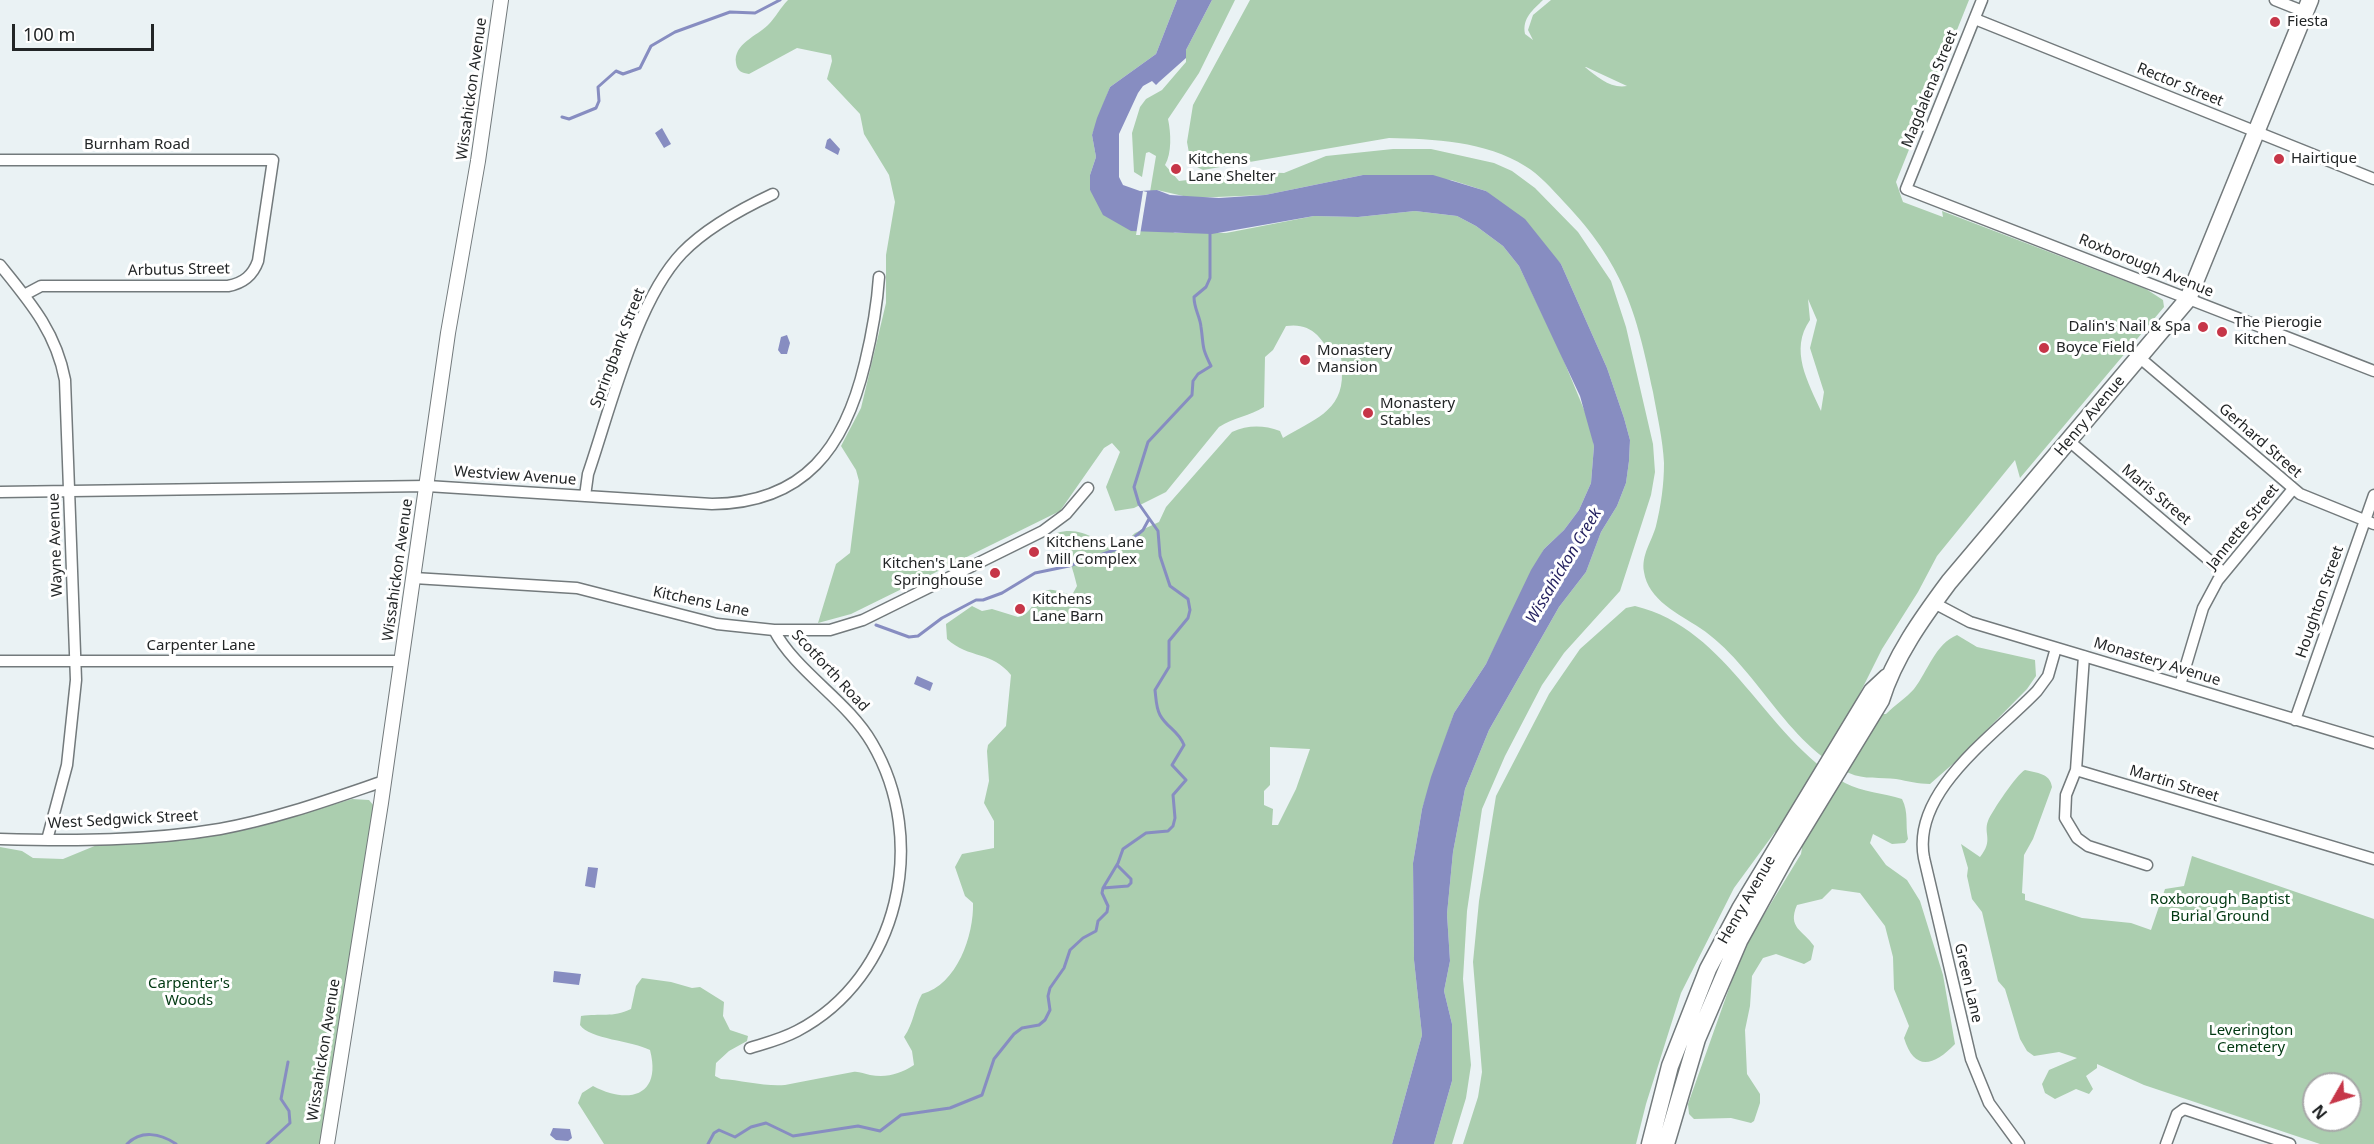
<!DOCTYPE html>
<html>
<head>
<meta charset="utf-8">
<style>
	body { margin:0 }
	#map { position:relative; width:2374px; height:1144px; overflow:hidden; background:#eaf2f4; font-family:"Noto Sans",sans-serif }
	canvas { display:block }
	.north { position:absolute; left:2302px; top:1072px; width:60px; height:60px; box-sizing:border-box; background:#fff; border:2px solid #a7a8a8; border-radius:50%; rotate:231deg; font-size:16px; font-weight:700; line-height:24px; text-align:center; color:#222526 }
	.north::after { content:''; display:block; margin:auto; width:21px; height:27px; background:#c63648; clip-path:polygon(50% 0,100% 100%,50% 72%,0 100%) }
	.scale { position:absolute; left:12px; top:24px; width:142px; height:27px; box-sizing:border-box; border:3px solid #222526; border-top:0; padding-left:8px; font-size:18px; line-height:21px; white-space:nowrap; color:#222526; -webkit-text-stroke:4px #fff; paint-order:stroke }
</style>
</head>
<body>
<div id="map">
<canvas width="2374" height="1144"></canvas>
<div class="north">N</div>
<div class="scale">100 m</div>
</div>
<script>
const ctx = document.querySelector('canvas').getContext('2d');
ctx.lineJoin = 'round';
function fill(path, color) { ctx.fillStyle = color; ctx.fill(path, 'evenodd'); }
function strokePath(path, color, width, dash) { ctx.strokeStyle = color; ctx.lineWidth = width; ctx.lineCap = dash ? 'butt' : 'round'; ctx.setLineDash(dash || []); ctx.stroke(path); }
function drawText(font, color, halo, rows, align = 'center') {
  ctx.font = font + ' "Noto Sans",sans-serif'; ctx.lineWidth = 6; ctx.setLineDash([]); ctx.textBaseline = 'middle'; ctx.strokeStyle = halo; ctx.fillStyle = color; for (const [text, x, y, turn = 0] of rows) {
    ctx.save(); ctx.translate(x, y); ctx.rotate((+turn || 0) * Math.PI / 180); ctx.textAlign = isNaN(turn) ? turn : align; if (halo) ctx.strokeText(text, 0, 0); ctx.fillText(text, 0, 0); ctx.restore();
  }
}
fill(new Path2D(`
	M788 0H1177L1156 54 1110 87 1092 135 1096 157 1090 175V190L1175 233H1226L1314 216 1358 217 1415 211 1457 216 1476 226 1503 246 1519 266 1559 349 1590 424 1594 446 1591 483 1579 510 1564 530 1544 549 1486 664 1454 713 1422 809 1413 863 1414 960 1422 1035 1392 1144H604L578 1103 582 1093 593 1086C629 1105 662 1096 650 1050 633 1041 589 1039 580 1025L581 1016C601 1013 612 1018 631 1009L636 986 642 978 671 982 692 988 700 987 724 1002 723 1016 730 1030 748 1036 747 1041 729 1051 716 1063 715 1076 721 1079C741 1080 766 1087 785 1085 807 1081 830 1076 853 1072 859 1071 864 1074 870 1075 887 1078 900 1074 914 1065L912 1051 904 1037C914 1023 914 1008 922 994 957 985 974 935 973 903L965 896 955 867 962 854 994 848V821L984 803 989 781 987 751 988 745 1006 726 1011 675C992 651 969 659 947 639L946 624 972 606 982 611 992 609 1018 617C1034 614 1034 593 1049 590 1055 589 1065 594 1072 595L1077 586C1073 569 1068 552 1056 539L1057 533C1082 525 1097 543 1119 548L1135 533 1159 522 1166 507 1232 432C1248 425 1263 425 1280 431L1283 438C1312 420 1343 412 1342 373 1342 365 1342 357 1338 350L1332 358C1323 338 1311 322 1286 326L1273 350 1265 357 1264 407C1250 416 1234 417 1219 427L1166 492 1134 508 1115 511 1106 487 1120 452 1112 443 1104 448 1060 511 851 614 818 623 836 564 850 553 859 481 856 470 841 446 861 408 886 303V255L895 202 889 175 864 134 860 114 827 79 832 61 831 55 797 48 749 74C742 73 737 71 736 63 733 44 757 36 768 25 776 17 780 8 788 0ZM1270 747 1310 749 1296 789 1278 825H1272L1273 809 1264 805V791L1270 785Z
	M1212 0H1235L1199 73 1168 119C1171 133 1172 153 1165 165L1179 181 1254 172 1284 173 1326 156 1393 149H1431L1494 163 1512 171 1535 188 1578 232 1611 281 1626 327 1653 444 1655 472 1651 495 1620 591 1564 653 1542 685 1505 756 1482 809 1467 911 1463 979 1471 1065 1466 1098 1452 1144H1434L1452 1081V1024L1444 991 1450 961 1447 914 1453 852 1465 789 1489 730 1559 607 1586 572 1601 532 1617 506 1626 483 1629 461 1630 440 1624 418 1607 368 1561 264 1486 191 1451 180 1363 175 1265 195 1192 198 1157 190 1150 192 1156 156 1149 152 1146 153 1142 177 1134 172 1132 133 1140 107 1146 99 1162 90 1186 62V50Z
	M1250 0H1543C1533 10 1522 18 1525 34L1533 40 1528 30 1533 15 1551 0H1969L1896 182 1903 202 1943 217 1942 211 2146 289 2163 300 2164 307 2020 478 2015 460 1937 556 1918 592 1882 649 1857 699 1880 714H1886C1895 705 1906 698 1914 689 1928 671 1935 644 1957 635L1977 647 2035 660 2036 676 2027 689 1955 762 1930 784C1918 784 1908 781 1896 779 1881 777 1864 780 1849 773 1786 744 1756 665 1700 628 1679 614 1648 600 1644 572 1641 555 1652 541 1656 526 1661 505 1664 485 1664 463 1663 440 1657 415 1653 392 1636 310 1623 264 1564 202 1552 189 1540 175 1525 166 1486 141 1433 139 1389 138L1203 170 1191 164 1187 142 1193 105ZM1585 67H1586L1627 86C1611 89 1597 77 1585 67ZM1808 299 1817 320 1810 348 1824 392 1821 411C1808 382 1789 350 1810 320Z
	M1635 606C1730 629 1764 737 1845 783 1862 792 1884 793 1902 799 1909 813 1905 824 1908 839L1905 843 1892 844 1873 834 1870 843 1886 865 1907 880 1920 901 1943 975 1955 1044C1933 1067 1914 1071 1904 1038L1909 1026 1894 989 1893 957 1885 926 1860 893 1832 889 1822 899 1797 905C1787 928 1803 930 1814 946L1811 960 1804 964 1776 954 1763 958 1752 976 1750 1006 1745 1030 1747 1074 1760 1094V1103L1754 1121 1751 1123 1731 1118 1694 1119 1689 1114 1688 1104 1737 966 1751 936 1801 854 1802 848 1775 832 1734 888 1681 993 1646 1104 1636 1144H1463L1478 1097 1482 1072 1473 962 1479 901 1496 796 1549 694 1580 649 1626 608Z
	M2025 770C2037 773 2050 773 2052 787L2033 839 2024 855 2022 893 2025 894V900L2082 918 2131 923 2151 930 2165 889 2184 886 2192 856 2374 919V1144H2320L2144 1085 2097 1064V1068L2086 1076 2093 1089 2089 1094 2076 1089 2055 1099 2045 1093 2042 1084 2049 1070 2077 1058 2059 1052 2034 1056 2027 1051 2020 1039 2005 989 1998 981 1982 912 1972 899 1967 876 1968 868 1961 844 1980 857C1994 840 1983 834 1988 821 1992 811 2017 774 2025 770ZM2314 1084H2350V1120H2314Z
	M352 799 369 800 374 806 320 1144H0V847L22 851 33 858 63 859 97 845 187 840 255 828Z`), '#abceaf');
fill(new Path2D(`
	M1177 0H1212L1186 50V58L1159 82 1156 85 1152 81 1143 86 1138 93 1119 134V177L1123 185 1140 191 1157 190 1170 195 1219 198 1265 195 1363 175H1433L1486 191 1525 219 1561 264 1607 368 1624 418 1630 440 1629 461 1626 483 1617 506 1601 532 1586 572 1559 607 1489 730 1465 789 1453 852 1447 914 1450 961 1444 991 1452 1024V1081L1434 1144H1392L1422 1035 1414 960 1413 863 1422 809 1431 777 1454 713 1486 664 1531 570 1544 549 1564 530 1579 510 1591 483 1594 446 1580 396 1519 266 1503 246 1476 226 1457 216 1415 211 1358 217 1314 216 1212 234 1131 231 1103 215 1090 190V175L1096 157 1092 135 1097 118 1110 87 1156 54Z
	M662 128 671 144 664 148 655 133Z
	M830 138 840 149 838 155 825 148 827 140Z
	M787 335 790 343 787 354H781L778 350 781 337Z
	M917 676 933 683 930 691 914 684Z
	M588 867 598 868 595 888 585 886Z
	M554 971 581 974 579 985 553 982Z
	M553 1128 570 1129 572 1138 568 1141 556 1140 550 1135Z`), '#878dc1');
fill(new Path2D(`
	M1143 191 1147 192 1140 235H1136Z`), '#eaf2f4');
strokePath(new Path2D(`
	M562 117 569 119 596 108 599 101 598 87 616 71 623 74 640 68 651 46 675 32 730 12 755 13 780 0
	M876 625 909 637 918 636 942 618 976 600H983L1002 593 1035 573 1069 566 1123 547 1143 530 1149 519
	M1103 888 1128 886 1131 883V879L1117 865
	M127 1144C141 1130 160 1133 176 1144
	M267 1144 290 1123 289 1111 281 1099 288 1062
	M708 1144 714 1133 719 1130 735 1137 751 1127 766 1123 793 1136 858 1126 880 1131 901 1115 950 1108 982 1095 994 1059 1014 1034 1022 1028 1039 1025 1045 1020 1050 1010 1048 996 1050 988 1064 968 1070 950 1083 938 1096 931 1098 921 1107 912 1108 906 1102 893 1103 888 1118 863 1123 849 1146 833 1168 831 1173 826 1175 818 1173 795 1186 780 1172 765 1184 745C1178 730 1167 728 1160 715 1156 708 1156 698 1155 690L1169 667V641L1188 618 1190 610 1188 599 1170 586 1160 556 1158 531 1139 504 1134 487 1148 442 1192 395 1193 381 1198 374 1211 366C1201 346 1204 347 1201 327 1200 316 1194 309 1194 297L1206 287 1210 278V231`), '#878dc1', 3);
const minor = new Path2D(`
	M1982 0 1906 189 2374 371
	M2275 0 2305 12
	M1975 19 2374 179
	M0 160H273L258 261C253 275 244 283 228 286H41L24 295
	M0 265C30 302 56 332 65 380L76 680 67 765 47 840
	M2140 358 2300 494 2374 524
	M2069 441 2223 572
	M0 492 427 486 712 504C805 503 845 447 865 363 872 334 877 307 879 277
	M585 496 588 474C610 410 636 301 682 253 706 228 741 209 773 194
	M414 578 577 588 717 624 774 630H830L863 620 1043 531 1066 514 1088 488
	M1934 603 1970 622 2374 743
	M2084 656 2076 770 2066 795 2065 818 2077 838 2088 846 2147 865
	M0 661H401
	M2180 685 2203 608 2218 580 2293 489
	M2295 720 2374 495
	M2076 770 2374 859
	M0 839C73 841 149 841 220 829 276 819 331 799 384 781
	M750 1048C766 1043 782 1039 797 1031 900 977 929 840 872 743 847 700 796 672 774 630
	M2019 1144 1989 1103 1971 1059 1924 858C1911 791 1995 735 2037 691L2048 676 2056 648
	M2166 1144 2177 1114 2184 1109 2290 1144`);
const tertiary = new Path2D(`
	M327 1144 381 803 448 333 478 161 501 0`);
const primary = new Path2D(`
	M1650 1144 1670 1066 1708 969 1740 909 1872 691 1887 677
	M1666 1144 1697 1039 1739 941 1787 854 1881 700C1894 657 1923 617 1949 582L2188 299 2310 0`);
strokePath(minor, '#737a7c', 13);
strokePath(tertiary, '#737a7c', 16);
strokePath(primary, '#737a7c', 19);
strokePath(minor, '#fff', 10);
strokePath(tertiary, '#fff', 14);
strokePath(primary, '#fff', 16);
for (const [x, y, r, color] of [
	[2275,22,6,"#c63648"],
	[2279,159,6,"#c63648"],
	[1176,169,6,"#c63648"],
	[2203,327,6,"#c63648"],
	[2222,332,6,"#c63648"],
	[2044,348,6,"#c63648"],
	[1305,360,6,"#c63648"],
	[1368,413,6,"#c63648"],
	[1034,552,6,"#c63648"],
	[995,573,6,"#c63648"],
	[1020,609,6,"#c63648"]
]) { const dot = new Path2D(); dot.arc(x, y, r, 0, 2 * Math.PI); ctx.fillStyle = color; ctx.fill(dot); strokePath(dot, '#fff', 2); }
drawText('15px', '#222526', '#fff', [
	["Fiesta",2287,22],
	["Hairtique",2291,159],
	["Kitchens",1188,160],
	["Lane Shelter",1188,177],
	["The Pierogie",2234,323],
	["Kitchen",2234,340],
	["Dalin's Nail & Spa",2191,327,"right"],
	["Boyce Field",2056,348],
	["Monastery",1317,351],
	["Mansion",1317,368],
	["Monastery",1380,404],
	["Stables",1380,421],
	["Kitchens Lane",1046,543],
	["Mill Complex",1046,560],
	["Kitchen's Lane",983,564,"right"],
	["Springhouse",983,581,"right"],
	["Kitchens",1032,600],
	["Lane Barn",1032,617]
], 'left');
drawText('15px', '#222526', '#fff', [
	["Rector Street",2180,85,22],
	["Wissahickon Avenue",472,89,-82],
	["Magdalena Street",1930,89,-68],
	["Burnham Road",137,145],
	["Roxborough Avenue",2146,266,22],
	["Arbutus Street",179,270,-1],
	["Springbank Street",618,348,-69],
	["Henry Avenue",2090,416,-50],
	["Gerhard Street",2260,441,41],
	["Westview Avenue",515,476,4],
	["Maris Street",2156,495,40],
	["Jannette Street",2243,527,-51],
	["Wayne Avenue",56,545,-92],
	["Wissahickon Avenue",398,570,-82],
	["Kitchens Lane",701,602,12],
	["Houghton Street",2320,602,-71],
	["Carpenter Lane",201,646],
	["Monastery Avenue",2157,662,17],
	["Scotforth Road",830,671,47],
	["Martin Street",2174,784,17],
	["West Sedgwick Street",123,820,-3],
	["Henry Avenue",1747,900,-60],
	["Green Lane",1968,983,77],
	["Wissahickon Avenue",324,1050,-81]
]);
drawText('15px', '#003811', '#fff', [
	["Roxborough Baptist",2220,900],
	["Burial Ground",2220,917],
	["Carpenter's",189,984],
	["Woods",189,1001],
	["Leverington",2251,1031],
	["Cemetery",2251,1048]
]);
drawText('italic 16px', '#221f5e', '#fff', [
	["Wissahickon Creek",1564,566,-59]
]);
</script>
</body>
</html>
